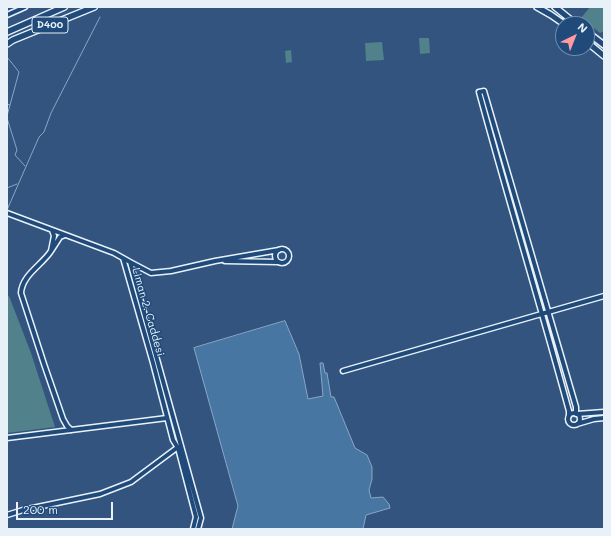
<!DOCTYPE html>
<html>
<head>
<meta charset="utf-8">
<style>
	body { margin:0 }
	#map { position:relative; width:611px; height:536px; overflow:hidden; background:#33547e; font-family:Mali,sans-serif }
	canvas { display:block }
	.frame { position:absolute; inset:0; border:8px solid #e8f1f8; pointer-events:none }
	.north { position:absolute; left:555px; top:16px; width:40px; height:40px; box-sizing:border-box; background:#1f4a7a; border:1px solid #6f8dac; border-radius:50%; rotate:43deg; font-size:11px; font-weight:700; line-height:16px; text-align:center; color:#e8f1f8 }
	.north::after { content:''; display:block; margin:auto; width:14px; height:18px; background:#ff9aa2; clip-path:polygon(50% 0,100% 100%,50% 72%,0 100%) }
	.scale { position:absolute; left:16px; top:502px; width:97px; height:18px; box-sizing:border-box; border:2px solid #e8f1f8; border-top:0; padding-left:5px; font-size:12px; line-height:14px; white-space:nowrap; color:#e8f1f8; -webkit-text-stroke:3px #1f4a7a; paint-order:stroke }
</style>
</head>
<body>
<div id="map">
<canvas width="611" height="536"></canvas>
<div class="frame"></div>
<div class="north">N</div>
<div class="scale">200 m</div>
</div>
<script>
const ctx = document.querySelector('canvas').getContext('2d');
ctx.lineJoin = 'round';
function fill(path, color) { ctx.fillStyle = color; ctx.fill(path, 'evenodd'); }
function strokePath(path, color, width, dash) { ctx.strokeStyle = color; ctx.lineWidth = width; ctx.lineCap = dash ? 'butt' : 'round'; ctx.setLineDash(dash || []); ctx.stroke(path); }
function drawText(font, color, halo, rows, align = 'center') {
  ctx.font = font + ' Mali,sans-serif'; ctx.lineWidth = 3; ctx.setLineDash([]); ctx.textBaseline = 'middle'; ctx.strokeStyle = halo; ctx.fillStyle = color; for (const [text, x, y, turn = 0] of rows) {
    ctx.save(); ctx.translate(x, y); ctx.rotate((+turn || 0) * Math.PI / 180); ctx.textAlign = isNaN(turn) ? turn : align; if (halo) ctx.strokeText(text, 0, 0); ctx.fillText(text, 0, 0); ctx.restore();
  }
}
fill(new Path2D(`
	M590 7H604V31L600 33 599 32 581 18Z
	M429 38 430 53 420 54 419 38Z
	M382 42 384 60 366 61 365 43Z
	M291 50 292 62 286 63 285 51Z
	M9 296 31 353 55 427 7 433V297Z`), '#51818b');
const water = new Path2D(`
	M285 321 299 354 308 399 323 396 320 363H323L325 373H327L331 397H334L355 448 367 455 372 467V479L369 490 371 498 383 497 389 504 390 508 366 515 363 529H232L238 506 194 348Z`);
fill(water, '#4876a3');
strokePath(water, '#88a7c5', 1);
strokePath(new Path2D(`
	M7 57 19 72 10 105
	M7 104 10 105 7 116
	M7 118 17 150 15 155 25 166
	M7 188 17 184
	M7 210 39 137 44 132 51 113 100 17`), '#88a7c5', 1);
const minor = new Path2D(`
	M7 15 25 7
	M7 213 114 253 130 262 201 518 198 529
	M52 230 54 236 51 251 60 237 65 235
	M275 256a7 7 0 1 1 14 0a7 7 0 1 1-14 0Z
	M51 251C42 265 22 275 21 293L44 364 63 419 67 426 71 430
	M123 258 153 363 173 440 178 448 196 517 193 529
	M225 261 278 262
	M130 262 151 273 171 271 215 261 279 250
	M343 371 604 296
	M568 419a6 6 0 1 1 12 0a6 6 0 1 1-12 0Z
	M577 414 604 412
	M569 416V411C540 304 508 199 479 92L484 91 576 407V414
	M577 424 594 419 604 418
	M7 438 167 418
	M7 515 23 510 100 494 131 482 178 447`);
const major = new Path2D(`
	M537 7 551 15 564 24
	M555 7 576 24
	M587 32 604 45
	M587 42 604 56`);
const highway = new Path2D(`
	M7 32 64 7
	M7 44 13 40 94 7`);
strokePath(minor, '#e8f1f8', 7);
strokePath(major, '#e8f1f8', 8);
strokePath(highway, '#e8f1f8', 8);
strokePath(minor, '#1f4a7a', 4);
strokePath(major, '#1f4a7a', 5);
strokePath(highway, '#1f4a7a', 5.5);
for (const [x, y, w] of [
	[50,25,36]
]) { const box = new Path2D(); box.roundRect(x - w / 2, y - 8, w, 16, 3); ctx.fillStyle = '#1f4a7a'; ctx.fill(box); strokePath(box, '#e8f1f8', 1); }
drawText('bold 10px', '#e8f1f8', null, [
	["D400",50,25]
]);
drawText('11px', '#e8f1f8', '#1f4a7a', [
	["Liman 2. Caddesi",148,312,74]
]);
</script>
</body>
</html>
